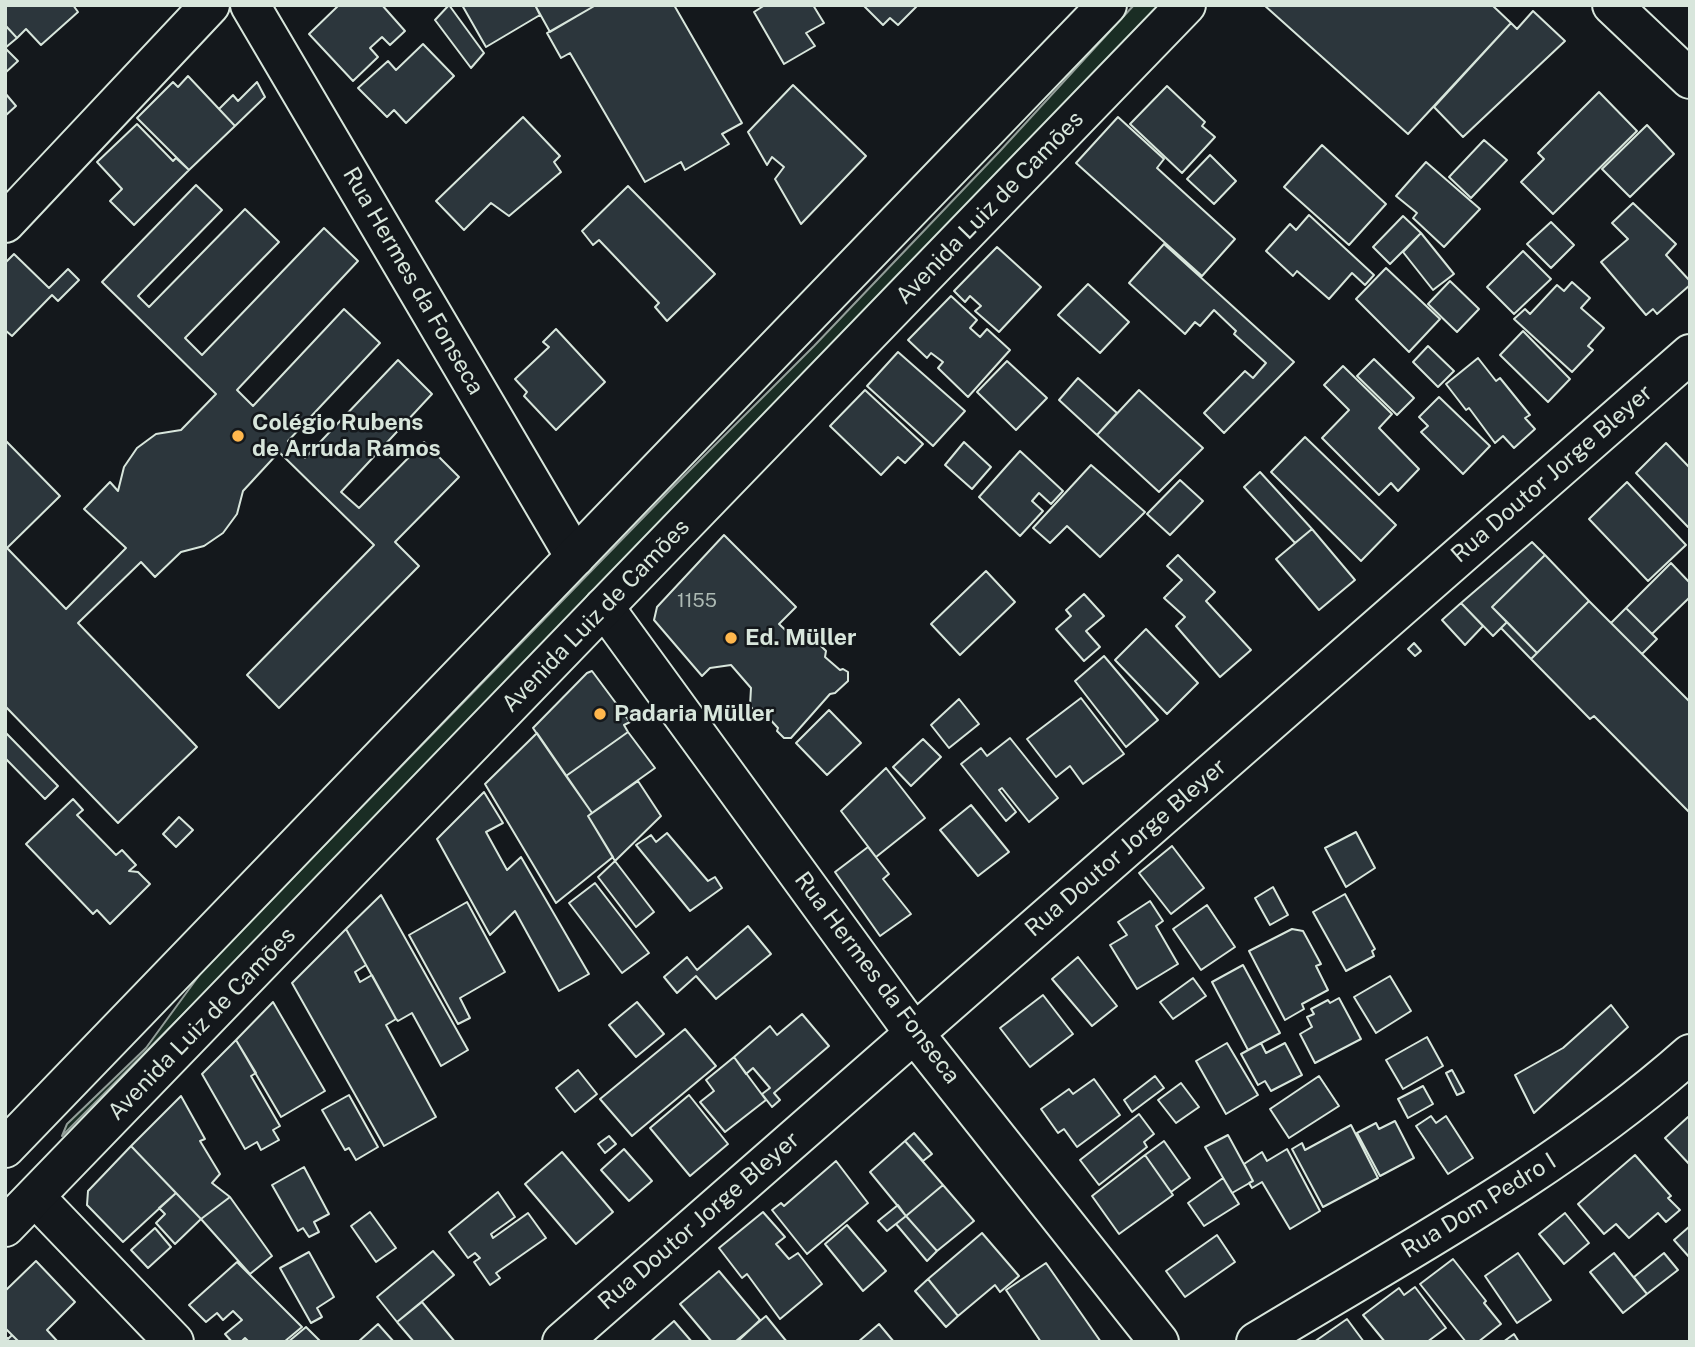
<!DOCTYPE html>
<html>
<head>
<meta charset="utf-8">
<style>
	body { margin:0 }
	#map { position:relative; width:1695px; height:1347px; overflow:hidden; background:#14181c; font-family:"Public Sans",sans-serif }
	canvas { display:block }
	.frame { position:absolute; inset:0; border:7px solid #d8e6dc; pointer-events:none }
</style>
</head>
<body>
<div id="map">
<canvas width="1695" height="1347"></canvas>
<div class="frame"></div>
</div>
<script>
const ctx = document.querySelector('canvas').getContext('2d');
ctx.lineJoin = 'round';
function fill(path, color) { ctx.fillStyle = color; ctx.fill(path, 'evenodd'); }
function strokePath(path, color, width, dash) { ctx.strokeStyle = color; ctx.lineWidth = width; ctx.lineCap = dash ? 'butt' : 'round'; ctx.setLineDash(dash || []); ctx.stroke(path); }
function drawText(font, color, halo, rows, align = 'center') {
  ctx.font = font + ' "Public Sans",sans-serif'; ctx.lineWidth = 5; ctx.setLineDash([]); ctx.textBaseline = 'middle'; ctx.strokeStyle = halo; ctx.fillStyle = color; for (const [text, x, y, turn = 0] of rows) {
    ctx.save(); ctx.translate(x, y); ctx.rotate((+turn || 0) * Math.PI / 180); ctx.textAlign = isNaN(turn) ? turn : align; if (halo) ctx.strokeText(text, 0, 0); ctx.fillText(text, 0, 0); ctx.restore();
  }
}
const green = new Path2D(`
	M1134 5H1165L400 796 62 1136 67 1124 146 1048 203 970 671 489 814 346 1000 151Z`);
fill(green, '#1a2d24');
strokePath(green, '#939e99', 2);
const building = new Path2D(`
	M5 5H73L78 12 41 45 26 29 17 38 5 25Z
	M339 5H382L405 31 390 45 382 37 370 48 378 57 353 81 309 34Z
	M449 5 484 53 471 68 435 20Z
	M462 5H535L540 15 486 47Z
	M535 5H596L550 32Z
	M596 5H674L742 123 722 134 729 144 685 170 681 162 645 182 570 53 561 58 547 33Z
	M765 5H813L824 23 806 33 815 46 784 64 754 12Z
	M863 5H918L898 25 890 18 883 25Z
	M1264 5H1492L1511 23 1408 134Z
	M1533 11 1565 41 1463 137 1434 107 1511 23 1517 29Z
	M5 25 17 38 5 48 18 61 5 73Z
	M423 44 454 76 406 123 394 110 387 117 358 88 388 61 396 70Z
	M188 76 235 126 189 170 137 118 173 82 178 87Z
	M257 82 265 97 235 126 219 109 233 95 238 101Z
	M793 85 866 156 801 224 775 179 784 167 772 157 767 165 748 132Z
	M1167 86 1205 122 1202 126 1215 137 1182 173 1130 124Z
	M1599 92 1637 131 1553 214 1521 182 1544 159 1538 153Z
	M5 93 16 106 5 116Z
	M523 117 560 156 554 162 561 172 509 216 491 203 464 230 436 201Z
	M1118 117 1164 159 1157 168 1235 239 1202 276 1076 163Z
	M137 124 173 161 176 158 189 170 134 225 110 201 122 189 97 162Z
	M1647 125 1674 154 1630 197 1602 169Z
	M1484 140 1507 160 1471 198 1449 177Z
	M1322 145 1386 204 1349 245 1284 187Z
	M1210 155 1236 181 1214 204 1187 179Z
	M1426 162 1480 209 1444 247 1413 218 1417 213 1396 196Z
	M196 185 222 210 138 296 149 307 245 209 279 242 185 338 202 355 324 228 358 261 237 390 253 406 344 309 380 343 288 441 305 458 398 360 432 394 341 492 359 508 424 442 459 477 395 542 419 566 279 708 247 675 374 545 279 452 243 491 237 514 223 533 204 546 181 552 155 577 141 562 78 623 197 747 118 823 5 706V440L60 496 7 548 66 609 126 548 84 509 110 482 118 491 124 467 137 448 156 434 181 430 216 394 102 282Z
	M628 186 715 274 667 321 655 307 659 303 599 240 593 245 582 231Z
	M1633 203 1676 244 1666 255 1690 281V285L1657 314 1653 309 1646 315 1601 262 1628 239 1612 223Z
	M1309 215 1374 275 1365 285 1352 273 1329 299 1297 271 1293 276 1266 251 1290 224 1296 230Z
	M1403 216 1421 233 1390 264 1373 247Z
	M1551 222 1574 245 1551 268 1527 244Z
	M1421 233 1454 274 1433 290 1403 252Z
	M1164 244 1294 362 1224 433 1204 413 1245 371 1253 378 1266 363 1234 334 1236 331 1214 310 1200 326 1195 322 1185 334 1129 283Z
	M997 247 1041 287 999 332 975 311 981 306 970 296 965 302 954 291Z
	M1523 251 1551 279 1514 314 1487 287Z
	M14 254 49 288 68 269 79 280 58 301 52 295 12 336 5 330V263Z
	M1386 268 1440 319 1409 352 1356 299Z
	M1450 281 1479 309 1457 332 1428 304Z
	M1572 282 1590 298 1581 308 1604 328 1588 346 1593 350 1572 372 1514 319 1525 309 1530 314 1557 285 1564 291Z
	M1088 284 1129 322 1100 353 1058 315Z
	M951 296 977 320 970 328 980 337 987 329 1010 350 968 397 938 368 943 362 931 353 927 358 908 340Z
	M556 329 605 382 556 430 524 396 527 392 515 379 549 347 543 342Z
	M1523 331 1570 379 1548 402 1500 355Z
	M1428 346 1454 371 1438 387 1413 362Z
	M898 352 965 411 933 446 867 386Z
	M1478 358 1496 381 1500 378 1530 415 1525 418 1535 429 1514 448 1503 436 1495 443 1469 408 1466 410 1446 384Z
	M1374 359 1414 398 1397 415 1357 376Z
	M1007 361 1047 398 1016 430 977 392Z
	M1343 366 1392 414 1379 428 1419 469 1398 491 1391 483 1379 495 1322 438 1349 410 1324 385Z
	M1078 378 1117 413 1097 435 1059 400Z
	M865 390 923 444 905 463 898 457 881 475 830 426Z
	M1139 390 1203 448 1159 492 1097 435Z
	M1439 397 1490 446 1463 474 1421 432 1428 426 1419 417Z
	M1305 437 1396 525 1361 561 1271 472Z
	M964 442 991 467 972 489 945 465Z
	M1666 443 1690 468V525L1688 527 1636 473Z
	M1020 451 1063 491 1051 504 1039 493 1032 501 1043 511 1020 536 979 497Z
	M1091 465 1145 512 1100 557 1067 526 1050 543 1033 528Z
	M1260 472 1312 529 1295 543 1244 487Z
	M1180 480 1203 501 1170 535 1147 514Z
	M1627 482 1686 545 1648 581 1589 519Z
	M1312 529 1355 580 1319 610 1276 559Z
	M724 535 796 607 779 624 798 642H817L826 651 825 657 840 670 843 669 848 672V681L835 693 830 694 791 738H784L777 731 778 728 765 714 759 716 750 706 751 688 731 665 710 668 702 676 654 620 657 607Z
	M1532 542 1545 555 1492 607 1507 622 1493 636 1461 603Z
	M1178 555 1215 592 1206 601 1251 650 1220 677 1176 626 1185 617 1164 598 1182 580 1167 566Z
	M1545 555 1589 601 1537 653 1492 607Z
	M1671 563 1690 583V597L1652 634 1626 608Z
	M986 571 1015 602 960 655 931 624Z
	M1084 594 1104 616 1086 631 1100 647 1084 661 1056 629 1071 616 1066 610Z
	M1589 601 1690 702V813L1594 716 1590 719 1531 659Z
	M1461 603 1483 626 1465 645 1442 620Z
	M1626 608 1657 639 1642 654 1611 623Z
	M1507 622 1537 653 1531 659 1501 628Z
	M1146 629 1198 683 1167 714 1115 660Z
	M1414 643 1421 651 1415 656 1408 649Z
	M1104 656 1158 720 1126 747 1075 681Z
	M592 671 630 722 624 725 628 732 566 776 533 728 587 673Z
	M1081 698 1124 754 1083 784 1070 766 1056 777 1027 739Z
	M959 699 979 724 949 748 931 725Z
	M829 710 861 743 827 775 796 743Z
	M5 732 58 786 45 799 5 758Z
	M628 732 655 768 592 813 566 776Z
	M537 733 592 813 588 816 613 857 556 903 485 784Z
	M1010 738 1058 798 1029 822 1002 788 999 790 1016 812 1006 821 961 764 981 748 987 756Z
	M923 739 941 757 911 786 893 767Z
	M886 768 925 818 876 857 841 811Z
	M638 781 661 816 615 861 588 816Z
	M484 792 503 823 486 832 507 870 521 857 589 974 559 991 515 911 490 935 437 839Z
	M73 799 83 810 77 815 116 855 122 850 136 865 129 871 138 872 150 884 110 924 97 910 93 914 26 844Z
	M971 805 1009 852 978 876 940 830Z
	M179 817 193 830 176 847 163 834Z
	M1356 832 1375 868 1346 887 1325 848Z
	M667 833 708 881 715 877 722 888 690 911 636 845 651 835 656 842Z
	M1172 846 1204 888 1171 914 1139 873Z
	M868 847 889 874 883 879 911 914 880 936 835 872Z
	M615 861 654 912 636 927 598 877Z
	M595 883 649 953 622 973 569 903Z
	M1273 887 1288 915 1270 925 1255 898Z
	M1345 894 1375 949 1372 951 1374 956 1346 971 1313 912Z
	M381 895 468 1050 441 1066 412 1013 398 1021 396 1019 346 929Z
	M1150 901 1163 921 1156 926 1178 964 1137 989 1110 945 1127 935 1118 922Z
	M467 902 505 972 460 998 470 1018 458 1024 409 935Z
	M1207 905 1235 947 1201 970 1173 929Z
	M748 926 771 954 716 999 696 976 677 993 664 977 687 957 697 970Z
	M346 929 366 965 355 972 360 982 372 975 396 1019 386 1025 436 1117 384 1146 292 983Z
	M1292 929 1303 931 1321 964 1316 966 1328 990 1302 1004 1304 1009 1285 1020 1249 951Z
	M1078 957 1117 1006 1092 1026 1052 979Z
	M1243 965 1280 1033 1248 1050 1212 982Z
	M1390 976 1411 1011 1376 1033 1354 997Z
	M1193 978 1206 996 1173 1019 1160 1002Z
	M1043 995 1073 1034 1030 1067 1000 1028Z
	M1339 998 1361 1039 1315 1063 1300 1034 1312 1027 1307 1017 1314 1014 1311 1009 1328 1000 1330 1003Z
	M273 1002 325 1091 281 1117 236 1040Z
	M637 1002 664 1034 636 1057 609 1025Z
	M1611 1005 1628 1027 1534 1113 1515 1075 1563 1048Z
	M802 1014 829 1046 774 1093 780 1100 772 1107 762 1094 770 1088 753 1068 746 1074 734 1057 770 1026 777 1035Z
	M685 1029 716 1066 632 1136 600 1099Z
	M1427 1037 1443 1066 1403 1089 1386 1060Z
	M236 1040 256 1073 251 1076 280 1126 273 1130 279 1140 261 1150 257 1142 245 1149 202 1074Z
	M1227 1043 1258 1095 1226 1114 1196 1061Z
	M1261 1043 1266 1053 1285 1043 1302 1075 1271 1091 1265 1081 1258 1085 1241 1054Z
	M734 1057 766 1100 725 1132 700 1102 714 1091 706 1080Z
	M578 1070 597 1094 575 1112 556 1088Z
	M1452 1070 1464 1092 1457 1095 1446 1073Z
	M1155 1076 1164 1088 1132 1112 1124 1100Z
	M1319 1076 1339 1106 1289 1138 1270 1109Z
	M1094 1079 1120 1115 1077 1147 1064 1129 1058 1133 1041 1109 1069 1089 1073 1094Z
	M1181 1083 1199 1107 1176 1123 1158 1100Z
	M1423 1086 1433 1104 1408 1118 1398 1099Z
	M349 1095 378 1147 356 1160 349 1148 345 1150 322 1110Z
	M689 1095 728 1144 690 1176 650 1128Z
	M181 1096 205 1139 200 1141 220 1174 212 1183 230 1197 201 1219 131 1146Z
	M1139 1114 1154 1134 1144 1142 1147 1147 1099 1185 1080 1160Z
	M1431 1116 1436 1123 1446 1116 1473 1158 1448 1174 1416 1126Z
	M1688 1117 1690 1119V1165L1665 1138Z
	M1395 1121 1414 1158 1380 1176 1357 1133 1376 1123 1379 1129Z
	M1351 1125 1378 1178 1323 1207 1292 1149 1302 1143 1305 1150Z
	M914 1133 932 1154 923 1161 905 1141Z
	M1228 1135 1253 1181 1232 1193 1205 1147Z
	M609 1136 616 1144 605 1153 598 1144Z
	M905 1141 943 1185 906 1216 870 1172Z
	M1164 1141 1190 1178 1171 1192 1145 1155Z
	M131 1146 176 1193 123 1242 87 1205 88 1191Z
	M624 1149 652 1181 629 1201 601 1170Z
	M1287 1149 1320 1211 1290 1229 1262 1182 1252 1188 1249 1183 1253 1181 1244 1164 1262 1152 1267 1161Z
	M562 1152 613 1212 576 1244 525 1184Z
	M1145 1155 1173 1195 1119 1234 1092 1196Z
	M1635 1155 1671 1196 1668 1198 1680 1210 1666 1222 1658 1213 1629 1238 1616 1224 1604 1234 1578 1204Z
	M836 1161 868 1203 807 1254 772 1210 781 1203 784 1206Z
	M304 1167 329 1214 314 1222 319 1232 309 1237 303 1228 298 1231 272 1185Z
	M1223 1178 1239 1204 1204 1226 1188 1203Z
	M943 1185 974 1221 937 1251 906 1216Z
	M498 1192 515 1217 491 1234 493 1238 528 1213 546 1238 496 1273 500 1278 490 1285 474 1262 480 1258 475 1253 468 1258 449 1232Z
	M176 1193 201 1219 175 1244 156 1223 165 1214 159 1208Z
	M230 1197 272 1256 250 1274 201 1219Z
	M898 1205 906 1216 887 1231 878 1221Z
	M370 1212 396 1248 376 1262 351 1226Z
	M763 1212 785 1237 776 1244 789 1259 798 1253 822 1284 780 1319 747 1274 742 1278 719 1248Z
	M1565 1213 1589 1243 1564 1264 1539 1234Z
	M906 1216 937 1251 927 1261 896 1224Z
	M847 1225 886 1271 863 1291 825 1244Z
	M1690 1226V1258L1674 1240Z
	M155 1228 171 1247 148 1268 131 1250Z
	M982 1233 1019 1276 1000 1292 995 1285 958 1316 928 1279Z
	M1217 1235 1235 1262 1185 1297 1166 1271Z
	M433 1251 454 1275 397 1322 377 1297Z
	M309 1252 334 1297 317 1308 322 1317 311 1323 280 1268Z
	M1518 1253 1551 1300 1517 1323 1485 1276Z
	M1614 1253 1647 1294 1623 1313 1590 1272Z
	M1664 1253 1678 1270 1647 1294 1634 1277Z
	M1453 1259 1486 1301 1484 1303 1501 1324 1478 1342H1466L1420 1284Z
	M36 1261 75 1302 47 1330 58 1342H19L5 1328V1291Z
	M237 1262 302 1327 284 1342H249L245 1338 241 1342H232L225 1334 242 1320 233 1311 223 1320 217 1313 206 1322 189 1305Z
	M1046 1263 1101 1342H1041L1006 1290Z
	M719 1271 760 1320 737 1342H712L680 1304Z
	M928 1279 958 1316 946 1327 915 1291Z
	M1415 1287 1446 1328 1427 1342H1385L1363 1315 1399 1288 1404 1295Z
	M422 1302 455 1342H414L397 1322Z
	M766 1316 787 1342H737L736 1341Z
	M1347 1319 1364 1342H1314Z
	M674 1321 692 1342H650Z
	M378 1324 394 1342H358Z
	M879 1324 894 1342H858Z
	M306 1327 321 1342H288Z
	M1514 1334 1519 1342H1503Z
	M12 1335 19 1342H5V1336L8 1339Z`);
fill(building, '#2c363c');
strokePath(building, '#d8e6dc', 2);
const minor = new Path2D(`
	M250 5 575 557
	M1612 5 1690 79
	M5 223 210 5
	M604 607 914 1033 1159 1342
	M35 1197 174 1342
	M562 1342 1690 354
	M1256 1342C1404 1252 1559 1170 1690 1054`);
const major = new Path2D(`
	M5 1148 1107 5
	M5 1227 1186 5`);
strokePath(minor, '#d8e6dc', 42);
strokePath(major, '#d8e6dc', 42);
strokePath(minor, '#14181c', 38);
strokePath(major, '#14181c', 38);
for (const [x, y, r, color] of [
	[238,436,7,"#ffb74d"],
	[731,638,7,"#ffb74d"],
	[600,714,7,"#ffb74d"]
]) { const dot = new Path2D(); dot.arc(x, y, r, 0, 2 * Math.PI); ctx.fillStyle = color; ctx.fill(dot); strokePath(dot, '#14181c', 2.5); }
drawText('19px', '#adbab4', null, [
	["1155",697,601]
]);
drawText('23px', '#d8e6dc', '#14181c', [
	["Avenida Luiz de Camões",990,208,-46],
	["Rua Hermes da Fonseca",413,281,60],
	["Rua Doutor Jorge Bleyer",1552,474,-41],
	["Avenida Luiz de Camões",596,616,-46],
	["Rua Doutor Jorge Bleyer",1126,848,-41],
	["Rua Hermes da Fonseca",877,978,53],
	["Avenida Luiz de Camões",202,1024,-46],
	["Rua Dom Pedro I",1479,1206,-32],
	["Rua Doutor Jorge Bleyer",699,1221,-41]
]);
drawText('bold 23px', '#d8e6dc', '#14181c', [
	["Colégio Rubens",252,423],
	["de Arruda Ramos",252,449],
	["Ed. Müller",745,638],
	["Padaria Müller",614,714]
], 'left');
</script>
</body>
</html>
